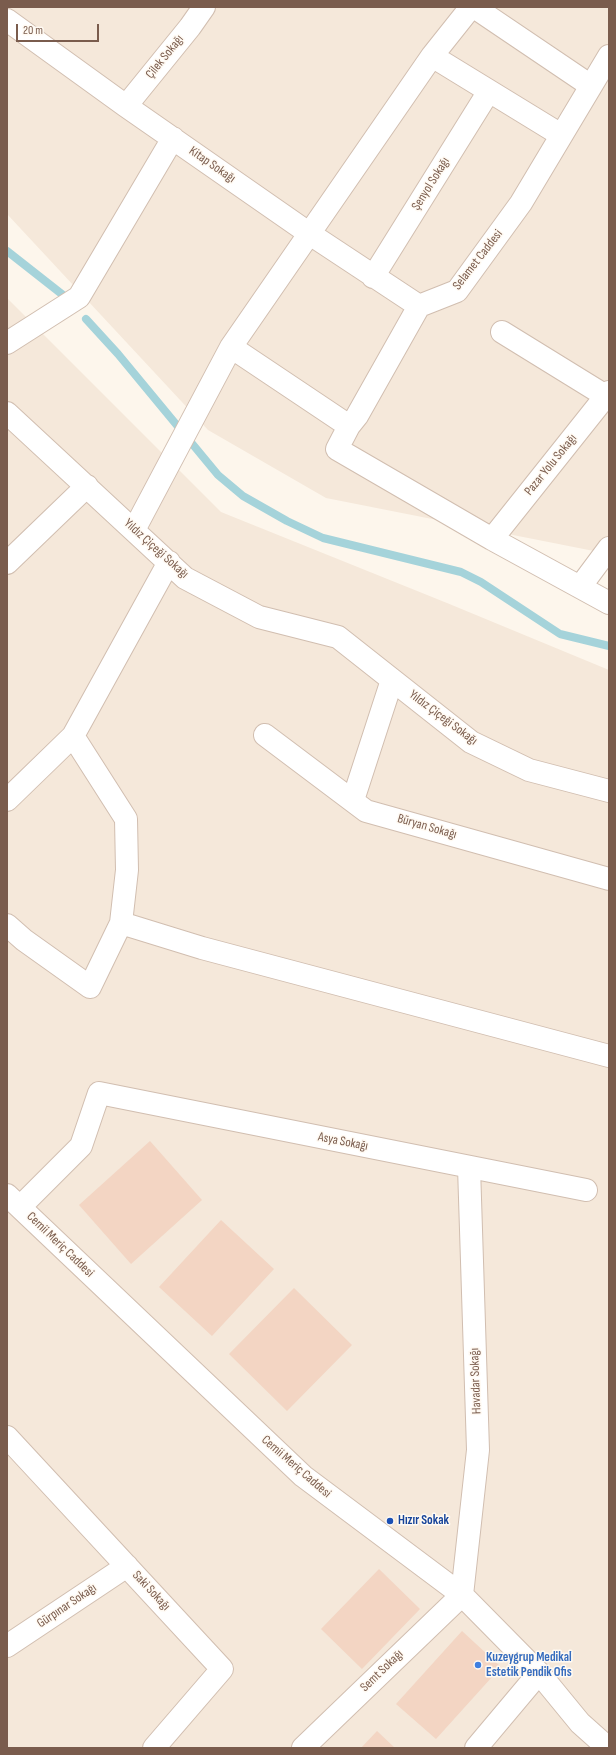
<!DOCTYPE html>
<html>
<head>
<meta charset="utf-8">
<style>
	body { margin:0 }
	#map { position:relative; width:616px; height:1755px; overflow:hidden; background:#fdf6ec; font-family:"Sofia Sans Condensed",sans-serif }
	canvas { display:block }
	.frame { position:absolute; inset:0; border:8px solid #7a5c4d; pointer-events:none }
	.scale { position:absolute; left:16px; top:24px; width:83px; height:18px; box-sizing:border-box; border:2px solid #7a5c4d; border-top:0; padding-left:5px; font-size:12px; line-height:14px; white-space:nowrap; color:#7a5c4d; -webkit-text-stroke:3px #fffaf3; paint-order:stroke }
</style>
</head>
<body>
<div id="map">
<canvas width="616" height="1755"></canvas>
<div class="frame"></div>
<div class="scale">20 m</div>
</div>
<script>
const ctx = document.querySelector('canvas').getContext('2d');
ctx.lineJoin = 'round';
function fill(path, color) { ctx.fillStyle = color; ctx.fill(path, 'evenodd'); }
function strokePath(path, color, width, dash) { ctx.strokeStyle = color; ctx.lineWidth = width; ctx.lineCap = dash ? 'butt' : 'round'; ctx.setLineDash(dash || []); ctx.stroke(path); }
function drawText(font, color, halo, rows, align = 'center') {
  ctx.font = font + ' "Sofia Sans Condensed",sans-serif'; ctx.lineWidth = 3; ctx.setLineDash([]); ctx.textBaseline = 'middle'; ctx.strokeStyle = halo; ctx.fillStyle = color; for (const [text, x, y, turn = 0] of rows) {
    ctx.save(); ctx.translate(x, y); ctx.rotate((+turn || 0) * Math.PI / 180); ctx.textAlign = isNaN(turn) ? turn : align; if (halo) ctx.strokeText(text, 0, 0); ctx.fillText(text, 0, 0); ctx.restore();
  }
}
fill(new Path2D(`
	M7 7H609V554L326 498 208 430 7 214Z
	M7 298 221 512 447 603 609 670V1748H7Z`), '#f5e8da');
strokePath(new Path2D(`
	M7 251 63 295
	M86 319 118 354 218 475 243 496 287 521 323 538 461 572 481 582 560 634 609 646`), '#a5d3da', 8);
fill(new Path2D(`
	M150 1141 202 1200 131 1264 79 1205Z
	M221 1220 274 1269 212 1336 159 1287Z
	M294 1288 352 1345 287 1411 229 1354Z
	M379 1569 420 1609 362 1669 321 1629Z
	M462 1631 501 1667 436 1739 396 1704Z
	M377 1731 395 1748H361Z`), '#f3d5c3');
const minor = new Path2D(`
	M474 7 591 86
	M7 20 126 106 310 234 419 306
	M432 56 561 135
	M609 56 521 203 457 291 419 306 357 416 349 426 337 449 492 539 609 603
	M126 106 190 27 204 7
	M373 277 489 91
	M502 332 609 398
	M7 343 79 297 173 138
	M231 347 349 426
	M7 413 185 578 259 617 338 637 471 742 529 770 609 791
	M134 530 231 347 432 56 471 7
	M492 539 609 392
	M7 563 87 486
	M580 587 609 548
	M265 735 366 811 609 879
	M7 800 73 736
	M353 800 392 680
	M121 923 202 948 609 1056
	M7 925 24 940 90 987 121 923 127 870 126 819 73 736 169 562
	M7 1195 303 1476 462 1595 539 1673 580 1723 608 1748
	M20 1207 81 1146 99 1093 586 1190
	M7 1437 222 1669 154 1748
	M7 1646 127 1566
	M303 1748 462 1595 478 1450 469 1167
	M476 1748 539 1673`);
strokePath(minor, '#d1beb0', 24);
strokePath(minor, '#fff', 22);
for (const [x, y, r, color] of [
	[390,1521,4,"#1a4fb4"],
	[478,1665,4,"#3f7fe0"]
]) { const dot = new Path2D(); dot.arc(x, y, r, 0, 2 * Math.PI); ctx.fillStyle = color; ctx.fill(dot); strokePath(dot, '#fffaf3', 1.5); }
drawText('13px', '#7a5c4d', '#fffaf3', [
	["Çilek Sokağı",165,57,-51],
	["Kitap Sokağı",212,165,35],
	["Şenyol Sokağı",431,184,-58],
	["Selamet Caddesi",478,260,-52],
	["Pazar Yolu Sokağı",551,465,-51],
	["Yıldız Çiçeği Sokağı",156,549,42],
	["Yıldız Çiçeği Sokağı",443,718,37],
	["Büryan Sokağı",427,827,16],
	["Asya Sokağı",343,1142,11],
	["Cemii Meriç Caddesi",60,1245,44],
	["Havadar Sokağı",476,1381,-92],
	["Cemii Meriç Caddesi",296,1467,41],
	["Saki Sokağı",151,1591,47],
	["Gürpınar Sokağı",67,1606,-34],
	["Semt Sokağı",382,1671,-44]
]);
drawText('bold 13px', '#164399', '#fffaf3', [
	["Hızır Sokak",398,1521]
], 'left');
drawText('bold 13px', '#366cbe', '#fffaf3', [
	["Kuzeygrup Medikal",486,1658],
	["Estetik Pendik Ofis",486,1673]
], 'left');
</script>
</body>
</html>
